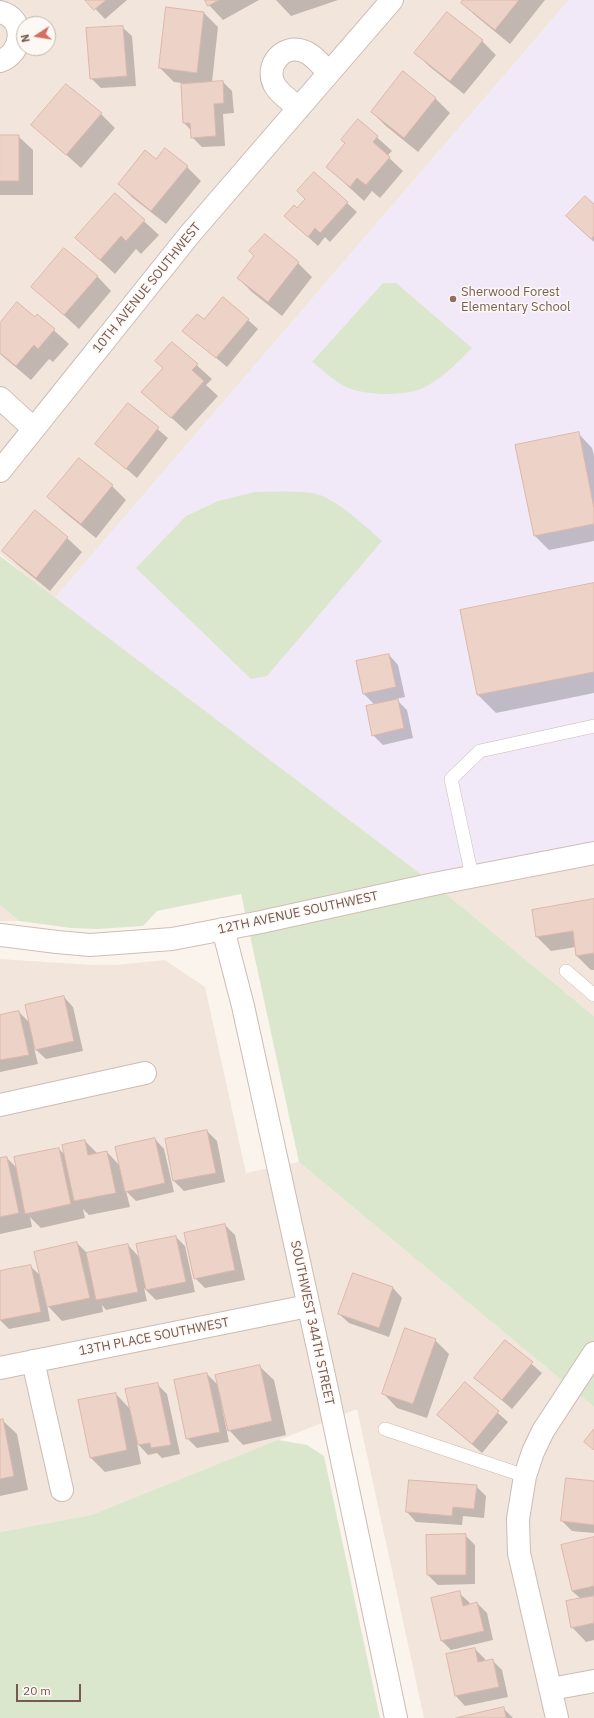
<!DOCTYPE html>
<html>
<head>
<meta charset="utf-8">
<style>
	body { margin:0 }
	#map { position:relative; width:594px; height:1718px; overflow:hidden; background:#fbf4ed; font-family:"IBM Plex Sans",sans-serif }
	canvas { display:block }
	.north { position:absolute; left:16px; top:16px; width:40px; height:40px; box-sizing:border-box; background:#fdf8f4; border:1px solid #c6b9b3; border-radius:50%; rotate:258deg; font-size:11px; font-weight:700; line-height:16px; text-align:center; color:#745a52 }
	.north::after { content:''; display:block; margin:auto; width:14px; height:18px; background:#d56d62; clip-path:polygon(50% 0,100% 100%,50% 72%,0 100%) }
	.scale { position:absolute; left:16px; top:1684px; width:65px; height:18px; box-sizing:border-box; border:2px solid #745a52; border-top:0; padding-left:5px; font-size:12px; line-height:14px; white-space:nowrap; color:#745a52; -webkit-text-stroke:3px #fdf8f4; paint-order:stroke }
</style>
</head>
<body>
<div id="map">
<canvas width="594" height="1718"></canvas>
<div class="north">N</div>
<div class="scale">20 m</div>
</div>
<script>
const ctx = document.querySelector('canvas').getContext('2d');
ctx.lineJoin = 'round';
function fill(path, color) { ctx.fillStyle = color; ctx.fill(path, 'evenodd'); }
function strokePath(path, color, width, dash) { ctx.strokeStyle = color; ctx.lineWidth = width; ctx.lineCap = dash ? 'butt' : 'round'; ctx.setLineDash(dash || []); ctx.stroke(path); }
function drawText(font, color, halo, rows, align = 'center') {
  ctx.font = font + ' "IBM Plex Sans",sans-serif'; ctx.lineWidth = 3; ctx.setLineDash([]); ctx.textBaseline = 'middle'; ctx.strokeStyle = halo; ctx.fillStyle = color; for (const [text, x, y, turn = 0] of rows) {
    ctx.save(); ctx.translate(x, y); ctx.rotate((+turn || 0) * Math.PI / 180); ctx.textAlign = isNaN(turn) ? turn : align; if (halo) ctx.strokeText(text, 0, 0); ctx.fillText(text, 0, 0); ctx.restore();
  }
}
fill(new Path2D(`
	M0 0H569L54 599 0 554ZM24 24H48V48H24Z
	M594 853V1016L434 884Z
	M0 905 19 921H0Z
	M0 959 93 965H116L165 960 205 987 246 1173 299 1162 594 1407V1718H424L357 1409 91 1515 0 1532Z`), '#f2e5dc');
fill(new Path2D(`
	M569 0H594V853L434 884 54 599Z`), '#f1e9f8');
fill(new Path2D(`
	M383 283H396L472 348C458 362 443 378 425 387 408 397 362 396 344 386 333 380 323 370 312 362Z
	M255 492C270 492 307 490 320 495 341 503 365 526 382 541L267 676 251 679 136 568 186 516 218 501Z
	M0 556 434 884 594 1016V1407L299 1162 241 894 157 911 143 926 97 929 71 928 19 921 0 905Z
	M278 1440 307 1445 324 1456 380 1718H0V1532L91 1515Z`), '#dbe7cd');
fill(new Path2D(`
	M87 0H127L105 19Z
	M206 0H259L223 20 209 5Z
	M276 0H338L291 16Z
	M465 0H545L510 44 477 17 462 3Z
	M167 8 204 13 218 27 212 82H223L232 91 234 113 223 114 225 146 202 147 192 137 191 130 184 123 182 83 174 82 160 68Z
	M122 27 132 36 136 86 101 88 91 78Z
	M482 41 496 55 464 94 430 67 416 53Z
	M403 73 436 99 450 113 418 152 386 126 372 112Z
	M101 114 115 128 81 168 33 125Z
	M358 120 392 151 387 156 403 171 380 198 372 191 364 201 327 167 346 144Z
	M0 136H18L33 150V195H0Z
	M156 161 187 167 201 181 166 224 133 198 119 184Z
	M115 195 159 235 141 254 136 249 115 274 76 238Z
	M347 203 357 212 330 242 325 237 318 246 285 216 297 209Z
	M594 205V242L577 226Z
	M265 236 298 263 312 277 282 316 252 292 238 278 255 256Z
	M97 276 111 291 79 329 33 287Z
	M37 315 69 344 53 362 49 359 31 380 0 354V325L35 318Z
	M204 320H248L258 329 227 367 184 331Z
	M172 343 212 379 206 385 218 396 186 431 143 392 164 368Z
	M128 404 168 438 137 478 97 444Z
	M578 433 592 448 594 455V541L549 550 535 536Z
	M112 486 126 500 96 538 63 511 48 497Z
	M67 538 82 552 50 591 18 565 3 551Z
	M594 584V693L496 713 478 695Z
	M389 655 398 665 405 697 396 699 407 710 413 738 383 745 373 735 375 705 364 694Z
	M594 900V970H591L577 956 576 947 551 951 537 937Z
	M64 997 73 1007 83 1051 46 1059 34 1048 38 1064 0 1072V1016L19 1012 30 1023Z
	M207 1131 217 1141 225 1182 184 1191 174 1181 166 1140Z
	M155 1139 164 1149 174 1192 136 1201 126 1191 130 1207 89 1215 83 1209 85 1218 41 1228 30 1217 32 1227 0 1234V1159L7 1158 17 1168 59 1149 65 1155 85 1141 98 1154 107 1152 120 1166Z
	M225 1225 235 1235 245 1280 205 1288 195 1278Z
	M176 1237 185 1246 195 1292 156 1300 144 1288 147 1301 106 1310 102 1305 103 1312 62 1321 47 1305 50 1321 9 1329 0 1320V1272L30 1266 41 1276 77 1243 88 1254 128 1245 140 1258Z
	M353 1275 393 1288 402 1298 389 1337 349 1323 339 1314Z
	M435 1340 449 1354 427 1418 397 1408 383 1393Z
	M505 1341 542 1373 512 1409 476 1378Z
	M259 1366 274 1380 286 1435 243 1445 229 1430 222 1402H221L229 1442 197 1448 187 1438 207 1374 219 1386Z
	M157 1384 167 1394 180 1454 162 1458 157 1453 148 1455 137 1443 141 1464 105 1472 90 1457 116 1394 130 1409Z
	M465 1384 508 1422 482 1453 448 1424Z
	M2 1420 17 1434 28 1490 0 1496V1421Z
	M567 1479 594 1482V1533L572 1531 562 1521Z
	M409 1481 476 1486 486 1496 484 1518 463 1516 462 1525 416 1522 407 1512Z
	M465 1535 475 1545V1584L438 1585 428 1575Z
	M594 1538V1640L586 1642 572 1627 581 1599 572 1591Z
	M459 1593 469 1602 470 1605 477 1603 487 1613 493 1640 451 1650 441 1640Z
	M475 1649 485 1659V1661L492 1660 502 1670 508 1697 465 1706 456 1696Z
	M503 1708 513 1718H461Z`), '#0003');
const building = new Path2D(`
	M85 0H106L94 10Z
	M205 0H219L208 6Z
	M463 0H519L495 30 461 3Z
	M166 7 204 12 197 73 159 68Z
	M447 12 483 40 450 81 414 53Z
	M123 26 127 76 90 79 86 28Z
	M403 71 436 98 404 138 371 112Z
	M223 81 224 103 214 104 216 136 191 138 190 123H183L181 84Z
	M66 84 102 113 66 155 31 125Z
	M358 119 378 136 373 142 390 157 366 185 357 178 350 187 326 167 345 143 341 140Z
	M0 135H19V181H0Z
	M165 148 188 166 151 211 118 184 145 150 156 159Z
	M314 172 348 202 320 233 315 228 308 237 284 216 294 205 297 208 305 199 297 191Z
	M115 193 145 220 126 241 121 236 100 260 75 238Z
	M585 196 594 204V236L591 239 566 216Z
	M265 234 299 262 268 302 237 278 254 256 249 251Z
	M64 248 98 276 64 315 31 287Z
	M223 297 249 319 216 358 182 331 197 314 204 319Z
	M17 302 35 317 37 314 55 329 38 349 34 345 16 366 0 353V323Z
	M172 342 198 364 192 370 204 381 171 418 141 392 163 368 155 361Z
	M128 403 159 427 126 469 95 444Z
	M579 432 594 508V524L534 536 515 445Z
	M79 458 113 485 81 524 47 497Z
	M35 510 68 537 36 578 2 551Z
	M594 583V672L477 695 460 610Z
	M389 654 396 687 363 694 356 661Z
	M398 699 404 728 372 736 366 706Z
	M594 899V953L576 956 573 931 536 937 532 910Z
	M64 996 74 1041 35 1050 25 1005Z
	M19 1011 29 1055 0 1060V1015Z
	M207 1130 216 1173 173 1181 165 1139Z
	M155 1138 165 1183 125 1192 115 1147Z
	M85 1140 88 1155 107 1151 116 1193 74 1201 62 1145Z
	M59 1148 71 1204 25 1214 14 1157Z
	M7 1157 19 1213 0 1217V1158Z
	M225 1224 235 1270 194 1279 184 1233Z
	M176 1236 186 1282 146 1290 136 1244Z
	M77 1242 90 1298 47 1307 34 1252Z
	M128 1244 138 1292 96 1300 86 1253Z
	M31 1265 41 1312 0 1320V1271Z
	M353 1273 393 1287 379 1328 338 1314Z
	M405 1328 436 1339 413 1404 382 1394Z
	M505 1340 533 1362 502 1400 474 1378Z
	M260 1365 272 1421 228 1431 215 1375Z
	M207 1373 220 1432 186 1439 174 1380Z
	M465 1382 499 1411 472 1444 437 1415Z
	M158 1383 171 1445 151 1448 150 1443 138 1445 125 1389Z
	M116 1393 127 1450 90 1458 78 1400Z
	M3 1419 14 1476 0 1479V1420Z
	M594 1429V1450L584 1442Z
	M566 1478 594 1481V1525L561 1521Z
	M409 1480 477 1485 474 1509 453 1507 452 1516 406 1512Z
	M466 1534V1575H427L426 1535Z
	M594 1537V1586L572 1591 561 1545Z
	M460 1591 463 1606 477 1602 484 1631 441 1641 431 1598Z
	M594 1596V1623L571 1628 566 1601Z
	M475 1648 478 1662 493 1659 499 1687 455 1696 446 1654Z
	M504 1707 506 1718H456Z`);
fill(building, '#edd2c8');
strokePath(building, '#deb7aa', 1);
const lane = new Path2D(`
	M472 876 451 779 480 751 594 726
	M566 971 594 995
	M385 1429 525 1476`);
const street = new Path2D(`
	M0 12C26 18 24 53 0 61
	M299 108C291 101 279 94 274 84 265 65 283 44 303 51 313 54 321 65 329 73
	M0 398 34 429
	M0 471 190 234 392 0
	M223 929 243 1006 328 1394 396 1718
	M0 1105 145 1073
	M33 1361 62 1490
	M0 1368 308 1306
	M551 1689 594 1681
	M557 1718 519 1553 518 1519 525 1476 533 1452 543 1431 594 1353`);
const secondary = new Path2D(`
	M0 935 57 942 90 945 172 939 261 922 434 884 594 853`);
strokePath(lane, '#ccbbb4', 14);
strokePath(street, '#ccbbb4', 24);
strokePath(secondary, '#d1bdb4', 24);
strokePath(lane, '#fff', 13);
strokePath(street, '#fff', 22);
strokePath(secondary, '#fff', 22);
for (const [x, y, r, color] of [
	[453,299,4,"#8d6e63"]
]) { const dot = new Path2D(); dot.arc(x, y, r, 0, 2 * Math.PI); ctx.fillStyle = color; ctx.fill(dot); strokePath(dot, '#fdf8f4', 1.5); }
drawText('13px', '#745a52', '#fdf8f4', [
	["10TH AVENUE SOUTHWEST",147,288,-51],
	["12TH AVENUE SOUTHWEST",298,913,-12],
	["SOUTHWEST 344TH STREET",312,1323,78],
	["13TH PLACE SOUTHWEST",154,1337,-11]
]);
drawText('13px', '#785e54', '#fdf8f4', [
	["Sherwood Forest",461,292],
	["Elementary School",461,307]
], 'left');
</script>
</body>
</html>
